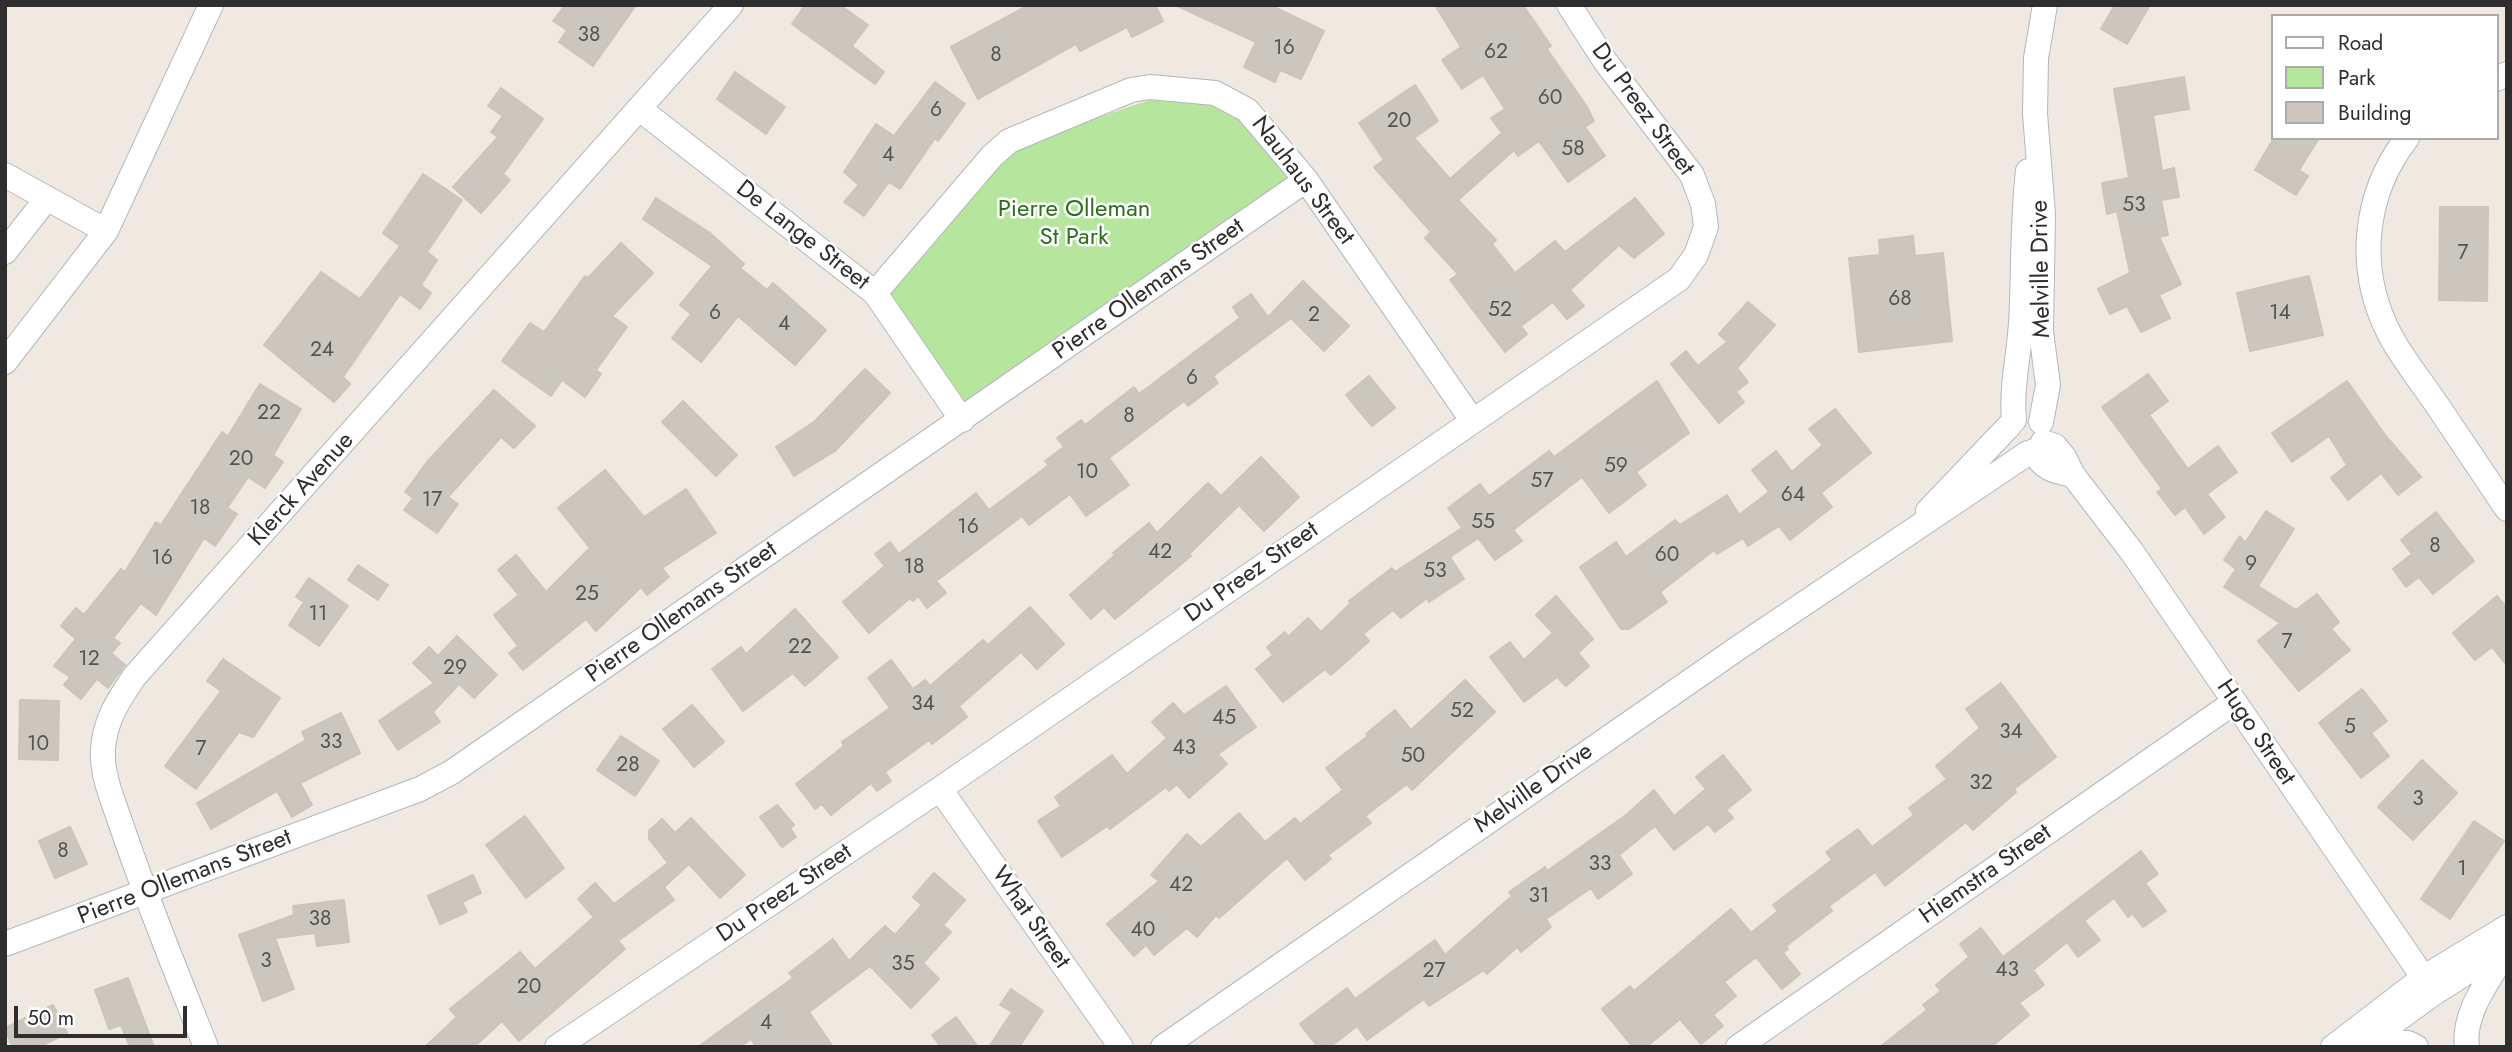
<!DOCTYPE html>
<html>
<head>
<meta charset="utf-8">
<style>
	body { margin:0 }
	#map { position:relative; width:2512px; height:1052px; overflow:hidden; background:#efe9e1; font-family:Jost,sans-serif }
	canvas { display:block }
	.frame { position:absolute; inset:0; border:7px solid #2e2e2e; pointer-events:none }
	.legend { position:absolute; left:2271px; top:14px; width:228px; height:126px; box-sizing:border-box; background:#fff; border:2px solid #ababab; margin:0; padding:9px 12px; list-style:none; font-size:21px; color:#2e2e2e }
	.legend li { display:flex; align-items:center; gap:14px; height:35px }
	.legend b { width:35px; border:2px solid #ababab }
	.scale { position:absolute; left:14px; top:1006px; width:173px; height:32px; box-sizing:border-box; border:4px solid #2e2e2e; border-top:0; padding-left:9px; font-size:21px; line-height:24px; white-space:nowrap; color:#2e2e2e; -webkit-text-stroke:5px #fff; paint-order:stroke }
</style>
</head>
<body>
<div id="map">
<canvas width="2512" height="1052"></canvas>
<div class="frame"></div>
<ul class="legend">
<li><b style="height:9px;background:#fff"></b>Road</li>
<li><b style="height:19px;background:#b6e59e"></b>Park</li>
<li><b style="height:19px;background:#cbc7bf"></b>Building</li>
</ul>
<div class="scale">50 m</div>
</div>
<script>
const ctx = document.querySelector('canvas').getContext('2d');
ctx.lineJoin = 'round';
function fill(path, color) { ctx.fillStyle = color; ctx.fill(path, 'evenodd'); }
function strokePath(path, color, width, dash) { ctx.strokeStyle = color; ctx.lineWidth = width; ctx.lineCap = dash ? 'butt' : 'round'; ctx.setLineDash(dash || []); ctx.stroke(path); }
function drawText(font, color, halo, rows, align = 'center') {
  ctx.font = font + ' Jost,sans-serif'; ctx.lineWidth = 5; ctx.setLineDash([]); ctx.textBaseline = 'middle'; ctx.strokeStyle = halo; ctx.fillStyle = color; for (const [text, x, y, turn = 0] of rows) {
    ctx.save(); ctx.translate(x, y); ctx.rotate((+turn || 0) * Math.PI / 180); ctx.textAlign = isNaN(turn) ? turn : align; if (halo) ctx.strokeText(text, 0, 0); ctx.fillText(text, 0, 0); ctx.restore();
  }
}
fill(new Path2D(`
	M1150 100 1229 106 1299 184 967 414 886 292 1020 144Z`), '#b6e59e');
const building = new Path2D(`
	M565 5H636L593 66 559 42 567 30 553 21Z
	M805 5H840L868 25 852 46 884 72 875 84 792 24Z
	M1029 5H1155L1163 21 1132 37 1127 27 1080 51 1076 44 978 99 951 47Z
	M1175 5H1270L1324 31 1301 79 1280 70 1275 82 1244 67 1256 42Z
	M1435 5H1523L1551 46 1547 49 1587 107 1594 121 1585 127 1605 156 1568 182 1539 141 1518 156 1514 150 1458 200 1496 240 1492 244 1515 273 1555 241 1565 252 1635 198 1664 234 1634 258 1619 245 1570 290 1584 306 1567 319 1553 302 1521 326 1527 334 1505 352 1450 280 1458 274 1425 238 1431 232 1374 167 1384 160 1359 123 1415 85 1438 121 1414 138 1450 179 1502 133 1491 118 1505 109 1483 75 1462 89 1442 60 1461 47Z
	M2115 5H2150L2127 44 2101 29Z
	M735 72 785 107 766 134 717 99Z
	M2184 77 2189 109 2153 115 2162 171 2174 168 2179 197 2161 200 2168 235 2159 237 2181 284 2159 295 2170 318 2141 332 2127 306 2110 314 2098 289 2130 273 2117 211 2107 214 2102 183 2129 178 2114 89Z
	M935 82 965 104 938 141 935 138 900 189 889 182 864 216 844 202 859 185 844 172 876 124 894 136Z
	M501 88 543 119 503 174 510 180 481 213 453 187 498 137 491 132 503 116 488 106Z
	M2274 138H2319L2299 170 2308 176 2296 195 2255 170Z
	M423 174 462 200 427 252 437 260 421 285 431 293 420 309 400 294 343 377 350 384 334 402 264 345 321 272 360 299 400 246 383 233Z
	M656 198 710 233 744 264 740 268 767 290 773 283 826 330 795 365 738 316 701 362 672 338 691 314 680 305 712 266 643 219Z
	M2440 207H2488L2487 301 2439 300Z
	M1913 236 1915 256 1943 253 1952 341 1859 352 1849 258 1880 255 1879 240Z
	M621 243 653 273 612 316 627 327 596 370 601 374 585 397 562 380 551 396 502 361 530 323 544 332 585 276 588 278Z
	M2309 276 2323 335 2250 351 2237 293Z
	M1303 281 1349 326 1324 351 1291 318 1213 376 1218 383 1188 406 1184 401 1109 458 1129 485 1086 516 1070 494 1029 525 1022 516 936 581 946 593 927 608 918 596 913 601 910 598 869 633 843 602 885 566 875 554 890 542 899 554 976 493 989 510 1049 465 1045 461 1064 447 1057 438 1081 420 1085 425 1134 387 1139 394 1240 318 1233 307 1251 294 1268 317Z
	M1748 302 1775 325 1737 368 1748 382 1736 392 1744 402 1719 423 1671 364 1686 351 1698 366 1727 342 1719 334Z
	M865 369 890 393 835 451 794 476 776 447 814 422Z
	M2148 374 2168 401 2149 415 2188 469 2218 446 2237 472 2207 494 2225 517 2204 534 2185 507 2175 515 2157 492 2162 489 2102 407Z
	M1369 376 1395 408 1372 426 1346 395Z
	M1657 381 1689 433 1636 472 1646 485 1609 513 1582 477 1513 530 1522 541 1495 560 1478 538 1450 557 1464 579 1429 602 1427 598 1401 618 1393 610 1363 634 1369 641 1331 675 1325 669 1283 702 1256 669 1273 655 1267 647 1285 632 1288 637 1308 618 1321 632 1351 603 1349 601 1392 568 1395 572 1462 528 1448 508 1480 484 1489 496 1549 451 1554 457Z
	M2347 381 2385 435 2421 477 2398 495 2381 473 2348 500 2331 478 2347 465 2329 436 2292 462 2272 433Z
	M260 384 301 409 273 455 283 462 265 488 248 477 227 508 237 514 215 546 204 538 156 615 141 603 113 638 120 643 111 653 125 665 108 688 97 679 81 699 64 685 70 677 54 666 76 639 61 626 76 608 84 615 121 569 125 572 156 522 161 525 222 432 228 436Z
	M494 390 535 426 514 448 501 437 448 497 458 504 437 533 404 510 413 498 405 492 427 462Z
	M683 401 737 455 716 476 662 422Z
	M1835 409 1871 453 1821 493 1832 507 1790 540 1779 526 1748 546 1743 538 1717 554 1714 550 1660 592 1667 602 1629 629H1621L1580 567 1616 542 1626 557 1675 520 1680 525 1727 495 1739 515 1769 492 1752 470 1776 451 1792 472 1823 445 1809 429Z
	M1261 457 1299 497 1264 531 1239 505 1189 554 1191 556 1115 619 1104 607 1091 619 1070 595 1115 555 1113 553 1149 523 1157 533 1208 483 1221 496Z
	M605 470 644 517 686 489 716 533 662 568 669 577 647 595 641 587 596 631 586 619 523 670 509 653 518 646 494 615 519 595 498 570 516 555 546 592 590 548 558 508Z
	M2266 511 2294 529 2258 586 2296 610 2317 594 2339 622 2331 629 2350 650 2299 691 2258 641 2280 623 2224 587 2236 569 2224 560 2240 536 2245 543Z
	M2436 512 2474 561 2433 594 2419 577 2406 587 2393 569 2412 554 2401 540Z
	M358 565 388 585 378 600 348 580Z
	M309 578 348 606 319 646 289 625 304 602 296 597Z
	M1556 596 1593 639 1578 653 1589 666 1566 686 1557 677 1524 702 1490 657 1510 642 1524 660 1553 633 1536 615Z
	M2497 596 2507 608V666L2492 647 2475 660 2453 633Z
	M1030 607 1064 644 1037 669 1021 652 959 706 967 717 932 744 929 740 885 772 891 781 877 791 871 783 831 815 822 804 815 809 796 784 844 746 842 742 890 708 868 678 891 660 913 689 925 680 930 686 983 640 988 645Z
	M795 609 838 657 805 686 793 673 743 711 712 669 741 647 746 654Z
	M457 636 497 675 474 698 459 684 433 712 440 722 398 750 379 721 434 683 413 663 429 647 438 656Z
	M223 659 280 698 253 737 239 732 196 789 165 766 221 691 207 681Z
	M1465 680 1495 712 1412 790 1407 784 1365 816 1371 823 1328 855 1331 859 1305 880 1287 858 1219 918 1216 915 1197 937 1187 928 1154 955 1146 945 1134 956 1107 924 1159 881 1151 875 1187 834 1201 847 1239 813 1265 842 1295 818 1300 824 1343 790 1326 768 1368 736 1366 734 1395 710 1411 730Z
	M2001 683 2056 757 2014 789 2016 792 1973 830 1966 822 1885 886 1875 872 1829 906 1832 911 1786 946 1788 949 1783 953 1800 974 1782 989 1756 957 1724 982 1736 996 1713 1015 1723 1026 1701 1044 1680 1019 1646 1047H1633L1602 1009 1630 986 1634 991 1731 909 1751 933 1778 911 1773 905 1832 860 1826 852 1858 829 1872 847 1914 815 1909 808 1947 779 1936 766 1980 728 1966 709Z
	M1226 686 1256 727 1218 754 1227 764 1189 798 1177 784 1169 791 1166 787 1110 829 1107 826 1062 857 1038 821 1061 806 1055 797 1112 755 1127 774 1167 738 1152 722 1173 703 1184 715Z
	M2362 689 2387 721 2371 733 2389 756 2361 778 2319 723Z
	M20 700 59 701 58 760 19 759Z
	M692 705 724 742 694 767 663 729Z
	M341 713 360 753 300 783 312 805 292 817 277 791 211 829 197 803 306 740 302 732Z
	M621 736 659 761 635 796 597 770Z
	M1723 755 1751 790 1726 810 1733 818 1715 832 1708 824 1674 850 1655 826 1619 855 1632 874 1598 899 1591 888 1546 919 1551 927 1521 952 1517 947 1487 974 1484 970 1429 1006 1424 999 1367 1040 1357 1026 1330 1047H1318L1300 1024 1347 988 1355 999 1435 940 1445 955 1512 896 1509 892 1545 867 1547 871 1626 815 1654 790 1674 816 1706 789 1696 777Z
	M2422 760 2457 793 2413 840 2378 807Z
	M777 805 794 825 790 828 796 837 782 847 760 817Z
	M525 816 564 868 526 898 486 845Z
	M691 818 745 875 720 898 689 864 664 887 674 900 618 941 625 949 519 1041 502 1021 474 1047H425L457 1017 450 1009 520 952 535 969 594 917 578 899 595 883 614 904 668 863 649 839V831L662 819 675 833Z
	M2474 821 2504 841 2450 919 2421 899Z
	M70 827 87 864 55 878 39 841Z
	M2141 851 2158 874 2145 883 2166 911 2143 927 2132 913 2128 917 2114 898 2084 921 2100 940 2078 957 2067 942 2033 970 2044 985 2019 1003 2029 1015 1991 1047H1880L1927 1010 1923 1005 1941 991 1936 985 1969 957 1960 944 1981 928 2003 957Z
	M934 873 965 900 943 925 951 932 923 963 939 979 911 1008 870 966 809 1012 833 1047H756L751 1039 740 1047H698L793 978 789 973 833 939 849 961 885 926 895 935 922 905 913 897Z
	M473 875 481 893 462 902 467 912 440 924 428 896Z
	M344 900 349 942 317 946 315 933 275 938 294 989 263 1001 239 935 294 915 293 906Z
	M128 978 154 1047H130L121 1025 109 1029 95 990Z
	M1011 989 1043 1011 1019 1047H989L1012 1012 1000 1005Z
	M53 1005 67 1033 39 1047H12L5 1028Z
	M956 1017 978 1047H941L932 1035Z`);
fill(building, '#cbc7bf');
strokePath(building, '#cbc5ba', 2);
const street = new Path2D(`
	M2496 79 2507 74
	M641 110 875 293 962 420
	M2407 138C2363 195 2356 270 2390 335 2402 358 2420 380 2435 402 2459 438 2483 473 2507 509
	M5 175 106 231
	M5 252 47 198
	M875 293 992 156 1009 141 1131 90 1150 87 1215 93 1247 110 1306 180 1472 420
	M5 362 106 231 211 5
	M2014 420C2011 387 2019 355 2021 323 2024 272 2022 221 2028 171
	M2041 422 2048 385 2041 331 2043 214 2035 114 2036 58 2045 5
	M2043 442 2055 446 2064 457 2073 475 2132 552 2434 993
	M2034 451C2042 469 2054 471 2073 475
	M1928 511 2009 426
	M940 789 1121 1047
	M5 944 420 789 452 772 1306 180
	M2367 1041 2408 1043 2416 1047
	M2365 1043 2434 993 2507 947
	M206 1047C177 974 147 901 122 827 114 803 101 775 103 749 105 720 118 701 134 677L731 5
	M557 1047 940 789 1679 279 1696 255 1706 227 1703 204 1692 175 1605 61 1569 5
	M1163 1047 1738 648 2028 453
	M1738 1047 2233 703
	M2333 1047 2423 978 2507 927
	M2467 1047C2462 1013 2490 979 2506 951`);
strokePath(street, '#b4b7c1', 26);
strokePath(street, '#fff', 24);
drawText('21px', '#555452', null, [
	["38",589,36],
	["16",1284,49],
	["62",1496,53],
	["8",996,56],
	["60",1550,99],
	["6",936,111],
	["20",1399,122],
	["58",1573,150],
	["4",888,156],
	["53",2134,206],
	["7",2463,254],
	["68",1900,300],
	["52",1500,311],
	["6",715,314],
	["14",2280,314],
	["2",1314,316],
	["4",784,325],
	["24",322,351],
	["6",1192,379],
	["22",269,414],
	["8",1129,417],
	["20",241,460],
	["59",1616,467],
	["10",1087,473],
	["57",1542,482],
	["64",1793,496],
	["17",432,501],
	["18",200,509],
	["55",1483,523],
	["16",968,528],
	["8",2435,547],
	["42",1160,553],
	["60",1667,556],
	["16",162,559],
	["9",2251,565],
	["18",914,568],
	["53",1435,572],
	["25",587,595],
	["11",318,615],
	["7",2287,643],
	["22",800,648],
	["12",89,660],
	["29",455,669],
	["34",923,705],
	["52",1462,712],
	["45",1224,719],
	["5",2350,728],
	["34",2011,733],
	["33",331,743],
	["10",38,745],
	["43",1184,749],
	["7",201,750],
	["50",1413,757],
	["28",628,766],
	["32",1981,784],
	["3",2418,800],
	["8",63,852],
	["33",1600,865],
	["1",2462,870],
	["42",1181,886],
	["31",1539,897],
	["38",320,920],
	["40",1143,931],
	["3",266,962],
	["35",903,965],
	["43",2007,971],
	["27",1434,972],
	["20",529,988],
	["4",766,1024]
]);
drawText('24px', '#2e2e2e', '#fff', [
	["Du Preez Street",1642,110,54],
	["Nauhaus Street",1302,181,53],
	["De Lange Street",802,236,38],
	["Melville Drive",2042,269,-91],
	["Pierre Ollemans Street",1149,290,-35],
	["Klerck Avenue",302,490,-48],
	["Du Preez Street",1252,573,-35],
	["Pierre Ollemans Street",682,613,-35],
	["Hugo Street",2255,733,56],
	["Melville Drive",1534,789,-35],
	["Hiemstra Street",1986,875,-35],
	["Pierre Ollemans Street",185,878,-21],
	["Du Preez Street",785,894,-34],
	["What Street",1030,918,55]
]);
drawText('24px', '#2c6e1b', '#fff', [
	["Pierre Olleman",1074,210],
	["St Park",1074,238]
]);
</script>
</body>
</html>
